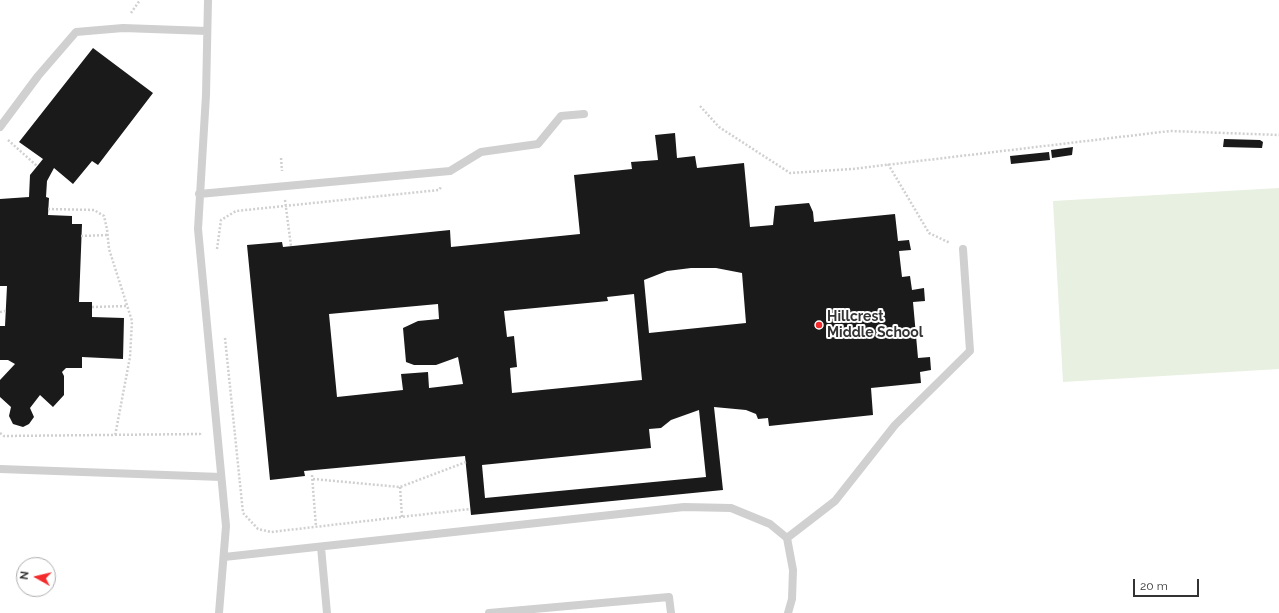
<!DOCTYPE html>
<html>
<head>
<meta charset="utf-8">
<style>
	body { margin:0 }
	#map { position:relative; width:1279px; height:613px; overflow:hidden; background:#fff; font-family:Raleway,sans-serif }
	canvas { display:block }
	.north { position:absolute; left:16px; top:557px; width:40px; height:40px; box-sizing:border-box; background:#fff; border:1px solid #adadad; border-radius:50%; rotate:278deg; font-size:11px; font-weight:700; line-height:16px; text-align:center; color:#333 }
	.north::after { content:''; display:block; margin:auto; width:14px; height:18px; background:#f42b2d; clip-path:polygon(50% 0,100% 100%,50% 72%,0 100%) }
	.scale { position:absolute; left:1133px; top:579px; width:66px; height:18px; box-sizing:border-box; border:2px solid #333; border-top:0; padding-left:5px; font-size:12px; line-height:14px; white-space:nowrap; color:#333; -webkit-text-stroke:3px #fff; paint-order:stroke }
</style>
</head>
<body>
<div id="map">
<canvas width="1279" height="613"></canvas>
<div class="north">N</div>
<div class="scale">20 m</div>
</div>
<script>
const ctx = document.querySelector('canvas').getContext('2d');
ctx.lineJoin = 'round';
function fill(path, color) { ctx.fillStyle = color; ctx.fill(path, 'evenodd'); }
function strokePath(path, color, width, dash) { ctx.strokeStyle = color; ctx.lineWidth = width; ctx.lineCap = dash ? 'butt' : 'round'; ctx.setLineDash(dash || []); ctx.stroke(path); }
function drawText(font, color, halo, rows, align = 'center') {
  ctx.font = font + ' Raleway,sans-serif'; ctx.lineWidth = 4; ctx.setLineDash([]); ctx.textBaseline = 'middle'; ctx.strokeStyle = halo; ctx.fillStyle = color; for (const [text, x, y, turn = 0] of rows) {
    ctx.save(); ctx.translate(x, y); ctx.rotate((+turn || 0) * Math.PI / 180); ctx.textAlign = isNaN(turn) ? turn : align; if (halo) ctx.strokeText(text, 0, 0); ctx.fillText(text, 0, 0); ctx.restore();
  }
}
fill(new Path2D(`
	M1279 188V369L1063 382 1053 201Z`), '#e8f0e1');
fill(new Path2D(`
	M93 48 153 93 98 165 92 161 73 184 54 168 47 181 46 197 49 198 48 215 72 216V224H82L79 302H92V317L124 318 123 359 82 357V368H66L62 372 64 376V395L53 407 40 395 30 408 34 417 29 424 23 427 13 424 9 416 11 407 0 397V380L15 364 8 360H0V326H5L7 286H0V199L29 197 30 175 43 159 19 142Z
	M675 133 677 158 695 156 697 168 744 163 750 227 773 225 775 206 809 203 813 212 814 222 895 214 898 241 909 240 911 250 899 251 902 277 910 276 912 290 924 288 925 301 913 302 918 358 930 357 931 370 920 372 921 383 871 388 873 415 769 426 768 418 758 419 756 414 746 410 714 407 723 490 471 515 465 456 304 471 305 476 270 480 247 245 282 242 283 247 450 230 451 247 580 234 574 175 632 169 631 162 658 160 655 135ZM691 268H716L742 273 746 323 649 333 644 280 667 271ZM634 294 642 380 512 393 510 368 517 367 514 336 507 337 504 311 608 301 607 297ZM438 304 439 319 418 321 403 328 406 362 414 365H436L458 357 463 384 429 388 428 372 401 374 403 390 337 397 329 314ZM699 410 706 477 485 498 482 465 651 448 649 429 661 428 671 420Z
	M1224 139 1260 140 1263 142 1262 148 1223 147Z
	M1073 147 1072 155 1052 158 1051 150Z
	M1049 152 1050 160 1011 164 1010 156Z`), '#1a1a1a');
strokePath(new Path2D(`
	M131 13 140 0
	M700 106 719 127 790 173 852 169 1170 131 1279 135
	M8 140 37 166
	M281 158 282 171
	M888 164 929 233 950 243
	M285 200 291 246
	M48 209 94 210 104 216 107 229 109 249 132 321 130 357 115 436
	M81 236 108 235
	M217 249 221 220 236 211 439 190 441 187
	M92 307 127 306
	M0 312 6 311
	M225 338 243 513 258 529 271 532 470 509
	M0 433 4 436 200 434 201 436
	M312 475 316 527
	M313 479 400 487 466 462
	M400 487 402 517`), '#d0d0d0', 2.5, [2, 2]);
strokePath(new Path2D(`
	M208 0 206 95 198 229 226 526 219 613
	M0 127 38 76 76 32 123 28 207 31
	M199 194 450 171 481 152 538 144 561 116 584 114
	M0 469 221 477
	M787 538 835 501 895 425 970 351 963 249
	M321 547 327 613
	M224 557 684 507 731 508 770 524 787 538 793 570 792 599 788 613
	M489 613 669 597 671 613`), '#d0d0d0', 8);
for (const [x, y, r, color] of [
	[819,325,4,"#f42b2d"]
]) { const dot = new Path2D(); dot.arc(x, y, r, 0, 2 * Math.PI); ctx.fillStyle = color; ctx.fill(dot); strokePath(dot, '#fff', 1.5); }
drawText('bold 14px', '#333', '#fff', [
	["Hillcrest",827,317],
	["Middle School",827,333]
], 'left');
</script>
</body>
</html>
